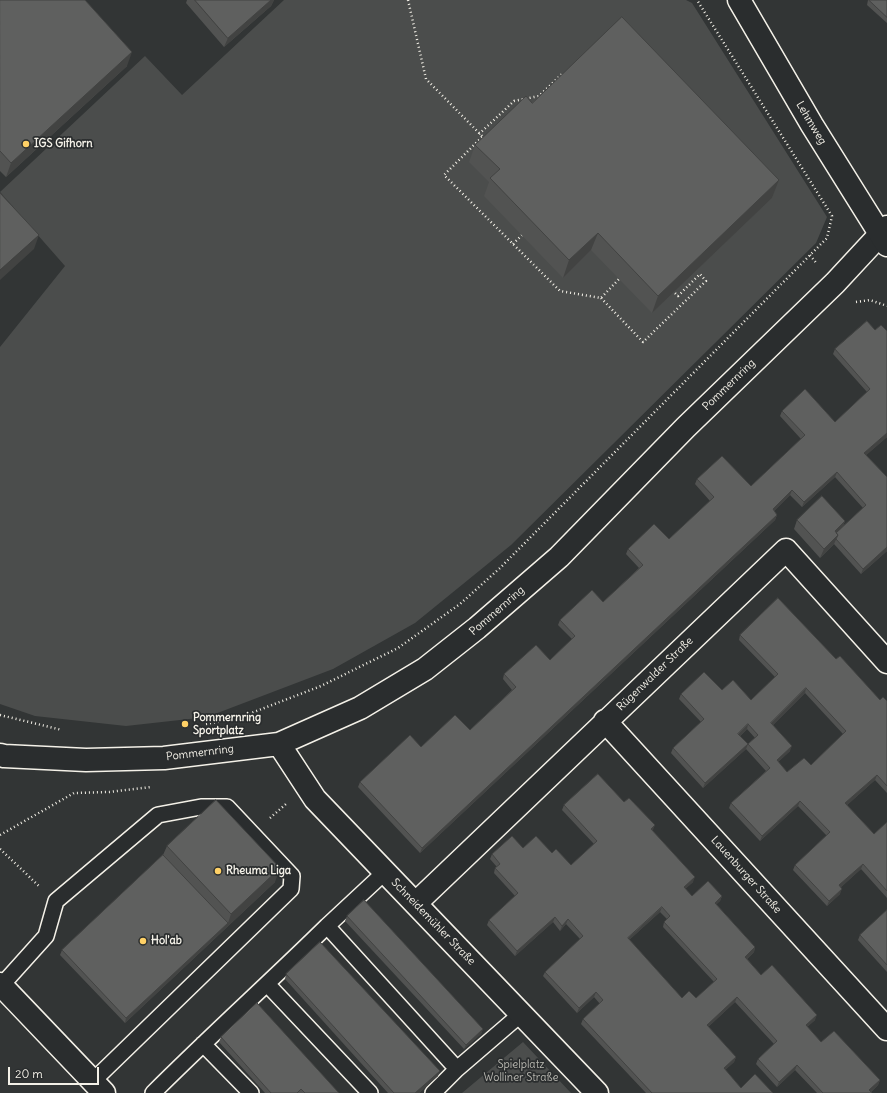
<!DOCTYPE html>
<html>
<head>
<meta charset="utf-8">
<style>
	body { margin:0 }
	#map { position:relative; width:887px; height:1093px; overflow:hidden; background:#323535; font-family:Delius,sans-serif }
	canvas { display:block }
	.scale { position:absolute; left:8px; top:1067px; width:91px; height:18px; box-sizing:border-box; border:2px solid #f4f1e8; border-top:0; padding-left:5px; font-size:12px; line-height:14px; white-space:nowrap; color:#f4f1e8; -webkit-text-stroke:3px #2a2d2e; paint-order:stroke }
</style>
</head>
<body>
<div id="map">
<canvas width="887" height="1093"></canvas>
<div class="scale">20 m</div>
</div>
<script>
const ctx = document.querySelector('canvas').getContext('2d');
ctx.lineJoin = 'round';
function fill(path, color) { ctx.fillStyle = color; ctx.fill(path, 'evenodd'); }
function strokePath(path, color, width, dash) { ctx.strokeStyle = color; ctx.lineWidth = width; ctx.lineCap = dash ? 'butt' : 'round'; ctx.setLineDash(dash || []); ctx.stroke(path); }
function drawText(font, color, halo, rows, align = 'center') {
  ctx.font = font + ' Delius,sans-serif'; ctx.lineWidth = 3.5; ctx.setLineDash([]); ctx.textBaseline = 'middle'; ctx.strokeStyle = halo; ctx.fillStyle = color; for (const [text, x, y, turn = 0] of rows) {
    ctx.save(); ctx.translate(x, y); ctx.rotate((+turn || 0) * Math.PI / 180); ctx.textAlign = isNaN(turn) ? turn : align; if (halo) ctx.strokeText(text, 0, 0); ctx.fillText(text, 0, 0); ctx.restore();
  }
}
fill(new Path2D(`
	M284 0H686L692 3 827 217 816 243 511 545 415 623 333 669 207 717 126 726 35 716 0 704V347L65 266 0 192 145 56 182 95Z
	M523 1042 571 1093H462Z`), '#4b4d4c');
const service = new Path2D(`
	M327 926 385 872
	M268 985 370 1093
	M1 986 46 936 56 901 158 815 201 807H227L292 876 291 889 94 1080
	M203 1044 251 1093
	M153 1093C210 1036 270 982 327 926L457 1069 521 1014
	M433 1093 457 1069`);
const minor = new Path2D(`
	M605 721 887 1029
	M279 744 315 799 597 1093
	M0 755 4 756 86 760 164 758 279 744 360 708 425 669 477 628 559 557 686 427 835 283 887 227
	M416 903 786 550 887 662
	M0 984 104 1093`);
const tertiary = new Path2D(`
	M739 0 812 125 887 245`);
strokePath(service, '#f4f1e8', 18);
strokePath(minor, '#f4f1e8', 25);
strokePath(tertiary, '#f4f1e8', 25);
strokePath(new Path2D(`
	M408 0 426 79 483 137
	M479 134 514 101 539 96 562 74
	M482 137 444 175 560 291 601 298 619 279
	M513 244 522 235
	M810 255 817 264
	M601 298 643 342 706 281 700 274 678 296 674 292
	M856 302 870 300 887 306
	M0 715 62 730
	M206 724 241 717 321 686 398 648 460 604 500 568 827 238 832 216 697 0
	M270 818 286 804
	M0 835 74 793 109 792 151 787
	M0 849 39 886`), '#f4f1e8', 2.5, [1, 3]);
strokePath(service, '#2a2d2e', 15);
strokePath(minor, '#2a2d2e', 22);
strokePath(tertiary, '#2a2d2e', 22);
fill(new Path2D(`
	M0 0 127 66 6 177 0 171Z
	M187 0H274L271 6 224 47 186 3Z
	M868 0H887V23L867 5Z
	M532 103 779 180 772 198 652 313 591 250 563 278 484 196 489 182 469 162 475 145Z
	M875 330 887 331V437L866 455 887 477V551L861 574 834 544 820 558 794 529 797 520 845 521 843 526 863 508 835 477 802 507 790 495 774 511 777 515 775 520 420 853 358 787 360 782 421 747 470 730 512 690 503 679 504 674 550 660 572 639 558 625 560 620 603 602 639 568 626 554 628 549 669 539 710 501 695 484 697 479 751 486 801 439 780 416 782 411 835 422 867 392 833 354 835 349Z
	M740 635 836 659 880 700 887 701V793L875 780 847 805 874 834 887 822V898L861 869 841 887 840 894 827 906 793 870 795 865 827 836 798 806 760 841 729 808 731 803 766 771 746 749 703 788 671 753 673 748 701 722 679 699 681 694 722 690 751 700 775 677 739 640ZM805 693 843 734 811 765 787 772 778 762 790 751 773 725ZM747 729 755 738 748 744 740 736Z
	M624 802 655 825 652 830 693 882 685 889 692 896H722L720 901 716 904 755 947 754 952 747 959 761 975 815 1020 807 1027 821 1042 880 1080 878 1085 871 1092 872 1093H817L795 1070 777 1087 756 1064 758 1059 774 1044 735 1002 708 1027 736 1057 734 1062 725 1070 741 1088 773 1093H646L581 1024 583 1019 600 1004 594 997 577 1013 543 976 545 972 580 939 566 924 560 931 553 922 515 956 487 925 489 920 515 896 494 873 495 868 497 867 490 859 492 854 523 848 552 853 571 865 594 844 562 810 564 805ZM660 912 667 919 664 922 663 927 714 982 696 998H682L629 940Z
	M167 846 275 882 125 1023 60 955 62 950 163 855Z
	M887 910V972L858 940 860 935Z
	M347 916 483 1029 481 1034 464 1049 345 921Z
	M286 974 438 1076 419 1093H388L285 979Z
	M221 1037 339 1093H265L219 1042Z`), '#525352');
fill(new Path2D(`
	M271 0H274L271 6 224 47 228 38Z
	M132 52 127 66 6 177 11 163Z
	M779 180 772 198 652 313 658 296Z
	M598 233 591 250 563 278 569 260Z
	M39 235 34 249 0 280V270Z
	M887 433V437L863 458 864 453Z
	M837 472 835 477 802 507 804 502Z
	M792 490 790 495 771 514 773 509Z
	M777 515 775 520 420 853 422 848Z
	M845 521 841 531 833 535 835 531Z
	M838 535 834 544 820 558 824 549Z
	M887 547V551L861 574 863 569Z
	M806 688 805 693 770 728 771 723Z
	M748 724 747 729 737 739 738 734Z
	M748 744 746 749 703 788 705 783Z
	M792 746 790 751 775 765 777 760Z
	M877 775 875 780 844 808 845 803Z
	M800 801 798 806 760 841 762 836Z
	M655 825 653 830 649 834 651 829Z
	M863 864 861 869 838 890 839 885Z
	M280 868 275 882 125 1023 126 1018 228 923 231 914Z
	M695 877 693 882 682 892 684 887Z
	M842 889 840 894 827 906 829 901Z
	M722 896 720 901 713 908 715 903Z
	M662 907 660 912 626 943 628 938Z
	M555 917 553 922 515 956 517 951Z
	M568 919 566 924 560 931 562 926Z
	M755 947 754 952 743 962 745 957Z
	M596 992 594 997 577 1013 579 1008Z
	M737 997 735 1002 705 1030 707 1025Z
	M817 1015 815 1020 804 1030 806 1025Z
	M483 1029 481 1034 464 1049 466 1045Z
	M736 1057 734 1062 722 1073 724 1068Z
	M797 1065 795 1070 777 1087 779 1082Z
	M440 1071 438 1076 419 1093H415Z
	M880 1080 878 1085 869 1093V1090Z`), '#424342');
const building = new Path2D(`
	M0 0H85L132 52 11 163 0 151Z
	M195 0H271L228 38Z
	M869 0H887V17Z
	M622 17 779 180 658 296 598 233 569 260 490 178 500 169 475 145 526 96 532 103Z
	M0 193 39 235 0 270Z
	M867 321 875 330 881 325 887 331V433L864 453 887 477V547L863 569 836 539 838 535 836 533 866 505 837 472 804 502 792 490 773 509 777 515 422 848 360 782 410 735 421 747 455 715 470 730 516 687 504 674 536 645 550 660 575 636 560 620 592 590 603 602 643 565 628 549 654 524 669 539 714 497 697 479 722 456 751 486 805 435 782 411 805 389 835 422 870 389 835 349Z
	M822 496 845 521 835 531 838 535 824 549 797 520Z
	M778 598 836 659 840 656 880 700 883 697 887 701V786L877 775 845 803 874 834 887 822V891L863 864 839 885 842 889 829 901 795 865 830 832 800 801 762 836 731 803 770 768 748 744 705 783 673 748 704 719 681 694 704 672 722 690 733 680 751 700 778 674 740 635ZM806 688 846 731 811 765 804 758 787 772 777 760 792 746 771 723ZM748 724 758 735 748 744 738 734Z
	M598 774 624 802 629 798 655 825 651 829 695 877 684 887 692 896 708 881 722 896 715 903 755 947 745 957 761 975 772 965 817 1015 806 1025 821 1042 834 1031 880 1080 869 1090 872 1093H823L797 1065 779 1082 758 1059 777 1041 737 997 707 1025 736 1057 724 1068 741 1088 755 1074 773 1093H652L583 1019 603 1000 596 992 579 1008 545 972 583 936 568 919 562 926 555 917 517 951 489 920 518 893 495 868 500 864 492 854 512 836 523 848 536 836 552 853 556 849 571 865 597 841 564 805ZM662 907 670 916 664 922 717 979 696 998 689 991 682 998 628 938Z
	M216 800 280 868 231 914 167 846Z
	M163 855 228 923 126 1018 62 950Z
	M364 900 483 1029 466 1045 347 916Z
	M887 910V965L860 935Z
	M320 942 440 1071 415 1093H394L286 974Z
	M257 1003 339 1093H305L301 1089 297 1093H271L221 1037Z`);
fill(building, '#5f605f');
strokePath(building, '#424342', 1);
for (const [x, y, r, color] of [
	[26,144,4,"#ffd166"],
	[185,724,4,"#ffd166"],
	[218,871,4,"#ffd166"],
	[143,941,4,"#ffd166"]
]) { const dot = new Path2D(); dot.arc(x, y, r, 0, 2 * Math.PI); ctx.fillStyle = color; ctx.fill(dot); strokePath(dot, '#2a2d2e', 1.5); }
drawText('11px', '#f4f1e8', '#2a2d2e', [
	["Lehmweg",811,123,59],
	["Pommernring",729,385,-44],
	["Pommernring",497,611,-41],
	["Rügenwalder Straße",655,674,-44],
	["Pommernring",200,753,-7],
	["Lauenburger Straße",746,875,48],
	["Schneidemühler Straße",433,922,46]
]);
drawText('bold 11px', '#f4f1e8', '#2a2d2e', [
	["IGS Gifhorn",34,144],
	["Pommernring",193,718],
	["Sportplatz",193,731],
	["Rheuma Liga",226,871],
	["Hol'ab",151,941]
], 'left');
drawText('11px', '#b9b8b1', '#2a2d2e', [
	["Spielplatz",521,1065],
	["Wolliner Straße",521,1078]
]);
</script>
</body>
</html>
